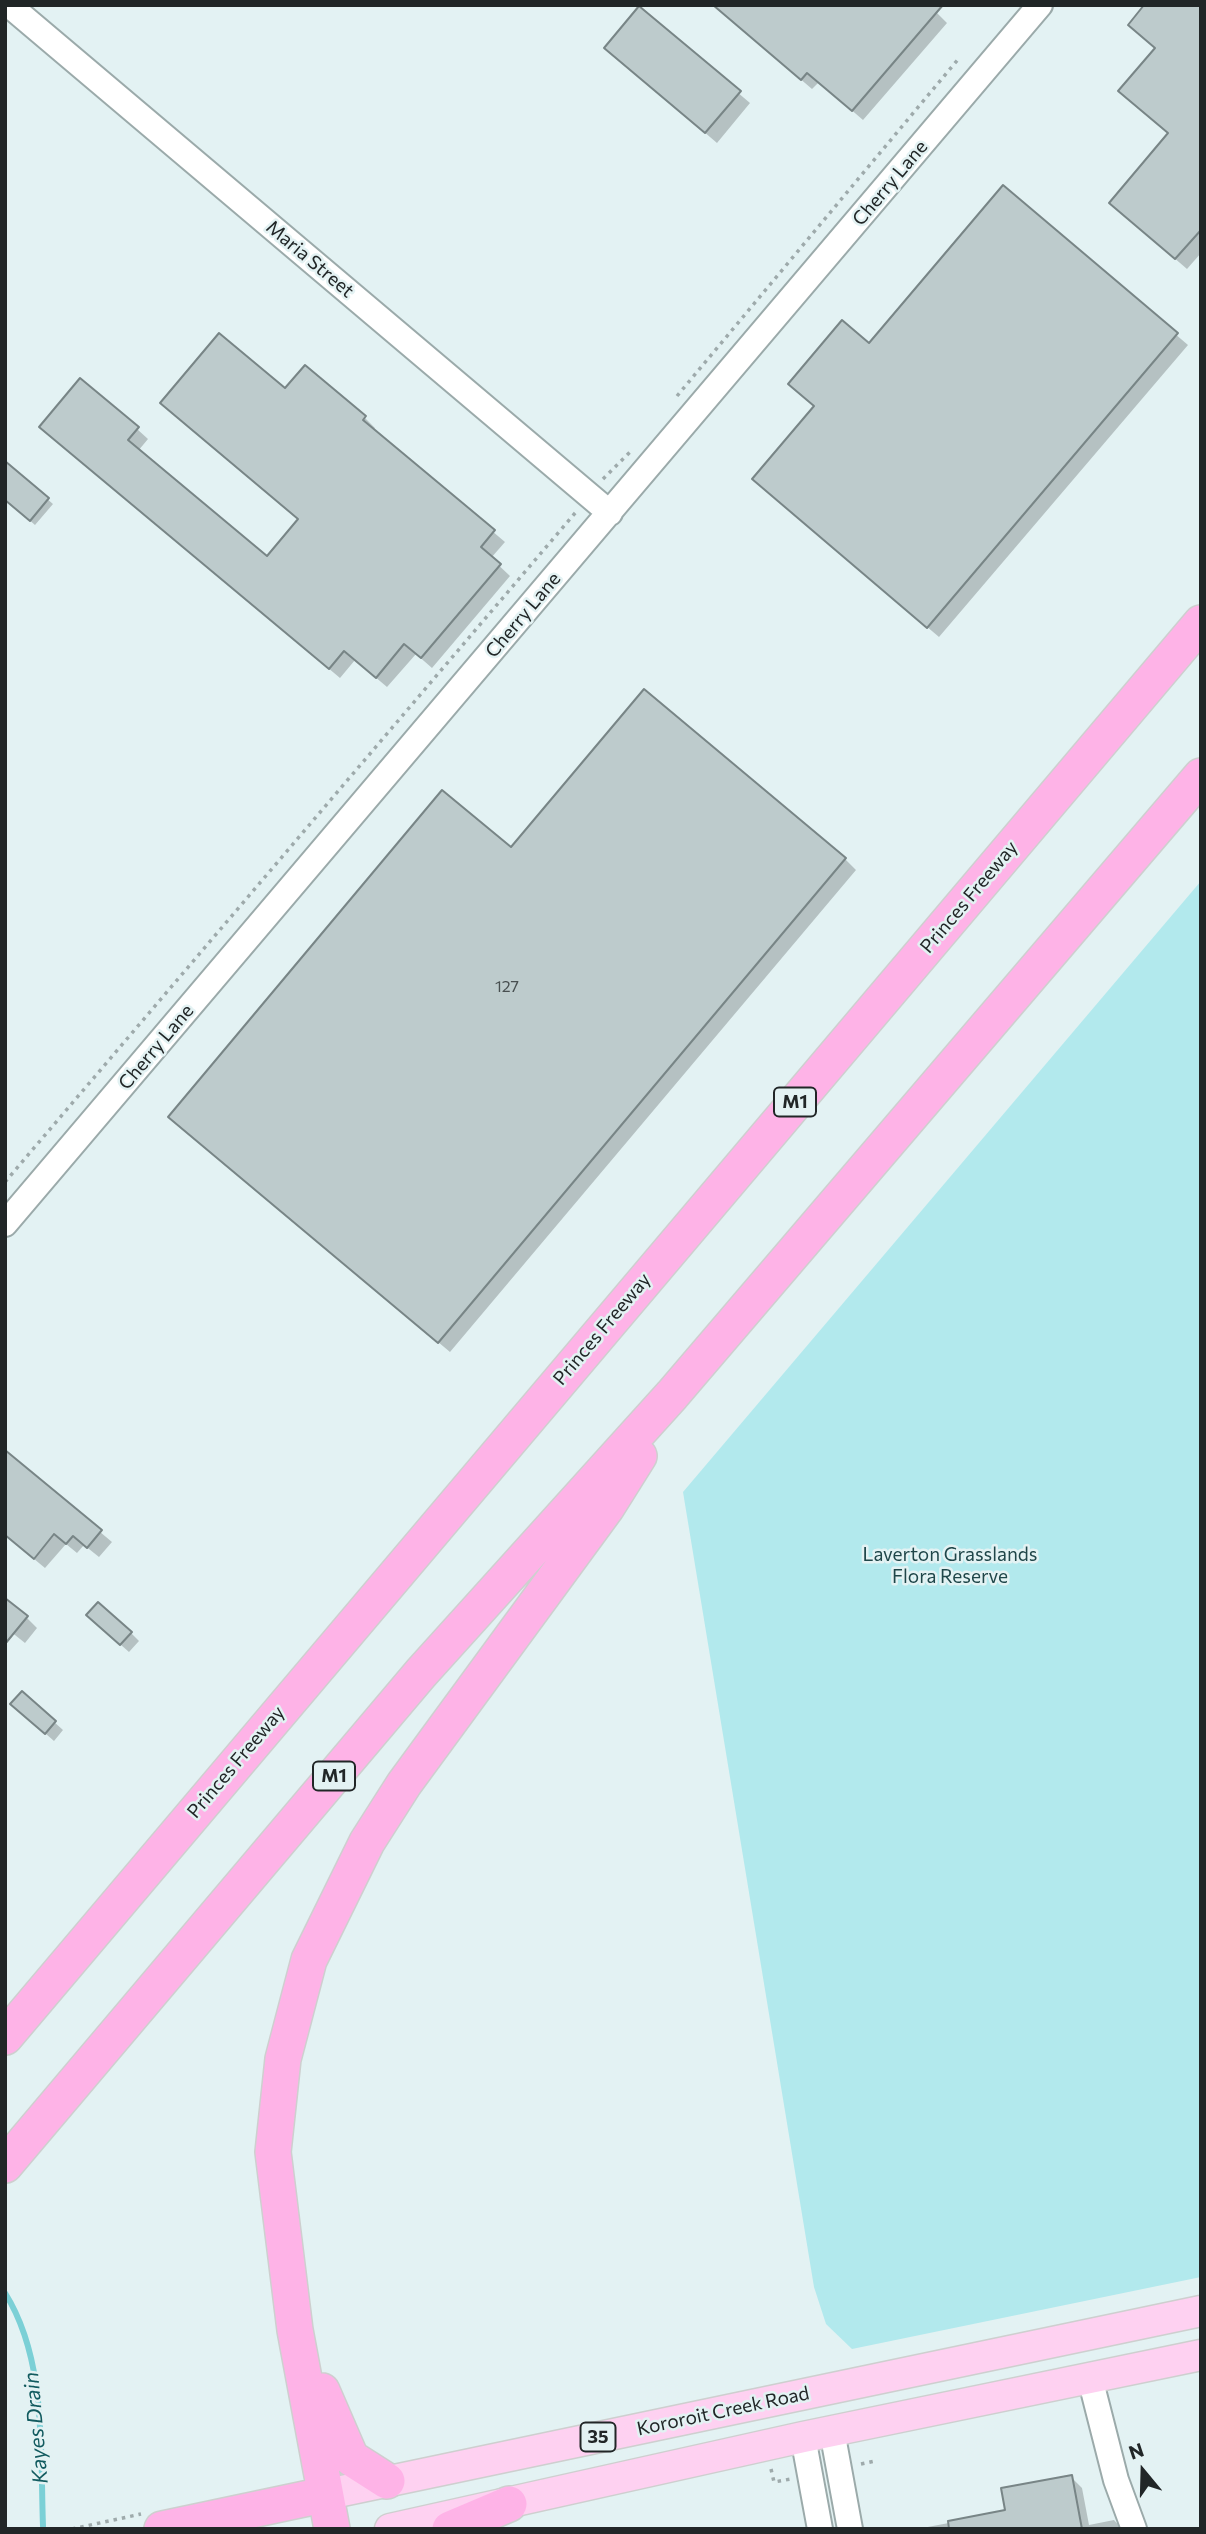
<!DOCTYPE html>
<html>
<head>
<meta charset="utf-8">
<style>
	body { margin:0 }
	#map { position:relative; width:1206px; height:2534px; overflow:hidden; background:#e3f2f3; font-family:Commissioner,sans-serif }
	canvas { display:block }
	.frame { position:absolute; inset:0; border:7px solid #212627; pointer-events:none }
	.north { position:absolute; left:1108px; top:2436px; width:70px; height:70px; -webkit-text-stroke:5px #e3f2f3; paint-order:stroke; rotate:341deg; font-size:19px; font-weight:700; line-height:28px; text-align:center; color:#212627 }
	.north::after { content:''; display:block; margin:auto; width:24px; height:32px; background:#212627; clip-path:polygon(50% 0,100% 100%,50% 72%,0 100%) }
</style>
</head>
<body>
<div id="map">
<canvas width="1206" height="2534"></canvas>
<div class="frame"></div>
<div class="north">N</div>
</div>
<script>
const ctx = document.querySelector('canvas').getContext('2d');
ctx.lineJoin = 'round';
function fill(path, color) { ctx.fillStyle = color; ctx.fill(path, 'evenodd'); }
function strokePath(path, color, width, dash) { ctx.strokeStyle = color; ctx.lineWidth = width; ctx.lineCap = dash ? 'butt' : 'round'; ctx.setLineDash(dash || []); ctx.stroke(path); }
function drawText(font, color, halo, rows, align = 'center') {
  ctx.font = font + ' Commissioner,sans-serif'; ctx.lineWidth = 5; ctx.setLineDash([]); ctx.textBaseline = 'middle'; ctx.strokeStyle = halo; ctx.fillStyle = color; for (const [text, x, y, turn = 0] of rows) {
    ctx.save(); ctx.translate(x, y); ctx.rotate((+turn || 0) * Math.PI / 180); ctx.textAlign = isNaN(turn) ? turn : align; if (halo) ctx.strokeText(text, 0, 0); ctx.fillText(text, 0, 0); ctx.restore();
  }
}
fill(new Path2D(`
	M1201 881V2277L852 2349 826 2324 814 2287 683 1492Z`), '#b2e9ed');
fill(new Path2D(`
	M714 5 936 12 947 23 863 120 819 82 812 89Z
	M1201 5V253L1187 269 1122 213 1170 134Z
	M639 9 750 103 717 143 606 48Z
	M1003 187 1188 345 939 637 765 489 869 345Z
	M285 391 365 418 375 428 373 430 505 542 491 558 510 576 432 668 416 654 387 687 355 660 340 678 41 427 137 429 148 439 138 451 267 558 299 520Z
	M9 466 53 504 35 525 5 499Z
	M511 850 845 859 856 870 450 1352 181 1127Z
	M7 1454 112 1542 99 1557 84 1545 77 1553 66 1544 45 1568 5 1535Z
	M27 1618 37 1628 25 1643 10 1631Z
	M96 1623 131 1633 139 1641 129 1652Z
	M22 1693 63 1730 54 1741 21 1712Z
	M1071 2477 1082 2488 1089 2525 1114 2520 1122 2529H917L1007 2512Z`), '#0003');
strokePath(new Path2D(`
	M5 2293C47 2360 40 2450 43 2526`), '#7bd0d6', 6);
const building = new Path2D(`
	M713 5H943L852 111 807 73 801 80Z
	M1144 5H1201V230L1175 259 1109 203 1168 133 1118 91 1155 48 1128 25Z
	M639 6 741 91 705 133 604 48Z
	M1003 185 1178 333 927 628 752 479 814 406 788 384 842 320 869 343Z
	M219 333 285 388 305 365 366 416 363 420 495 530 481 547 501 564 421 658 404 644 376 678 344 651 329 669 39 427 80 378 139 427 128 440 267 556 298 519 160 403Z
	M5 461 49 498 30 521 5 500Z
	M644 689 846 858 438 1343 168 1117 442 790 511 847Z
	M5 1450 102 1530 87 1548 73 1536 66 1544 54 1534 34 1559 5 1535Z
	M5 1598 28 1616 5 1644Z
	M98 1602 132 1632 120 1645 86 1615Z
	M22 1691 56 1721 45 1734 10 1704Z
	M1072 2475 1082 2529H949L948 2521 1005 2510 1001 2488Z`);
fill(building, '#bdcbcc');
strokePath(building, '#788586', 2);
const minor = new Path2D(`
	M9 5 610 513
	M5 1224 1040 5
	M1090 2378 1116 2480 1134 2529
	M832 2431 850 2529
	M803 2437 820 2529`);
const major = new Path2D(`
	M323 2495 1201 2311
	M390 2529 803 2437 1201 2355`);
const highway = new Path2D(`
	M5 2037 1201 623
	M5 2165 421 1673 672 1395 1201 776
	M322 2391 351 2458 387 2481
	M162 2529 323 2495
	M332 2529 295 2330 273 2152 283 2059 309 1960 367 1842 404 1784 607 1507 639 1456
	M450 2529 509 2504`);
strokePath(minor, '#9baaaa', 28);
strokePath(major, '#cecfcf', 33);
strokePath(highway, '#cecfcf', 38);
strokePath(new Path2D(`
	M677 396 960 57
	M603 479 632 450
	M5 1182 576 512
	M861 2464 875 2461
	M771 2469 774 2482 791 2479
	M72 2529 141 2514`), '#9eaaab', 3.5, [3.5, 5]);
strokePath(minor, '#fff', 24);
strokePath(major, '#fed1f1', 30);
strokePath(highway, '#feb3e7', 35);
drawText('16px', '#484f50', null, [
	["127",507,987]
]);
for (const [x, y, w] of [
	[795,1102,42],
	[334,1776,42],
	[598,2437,35]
]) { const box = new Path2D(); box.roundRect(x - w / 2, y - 14.5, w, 29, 5); ctx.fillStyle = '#e3f2f3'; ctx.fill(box); strokePath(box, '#212627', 2); }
drawText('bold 18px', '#212627', null, [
	["M1",795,1102],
	["M1",334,1776],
	["35",598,2437]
]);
drawText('19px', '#212627', '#e3f2f3', [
	["Cherry Lane",890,183,-50],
	["Maria Street",310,259,40],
	["Cherry Lane",523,615,-50],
	["Princes Freeway",969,897,-50],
	["Cherry Lane",156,1047,-50],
	["Princes Freeway",602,1329,-50],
	["Princes Freeway",236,1762,-50],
	["Kororoit Creek Road",723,2411,-12]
]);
drawText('19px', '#1f4649', '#e3f2f3', [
	["Laverton Grasslands",950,1555],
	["Flora Reserve",950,1577]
]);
drawText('italic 21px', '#125b5f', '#e3f2f3', [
	["Kayes Drain",36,2428,-95]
]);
</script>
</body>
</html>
